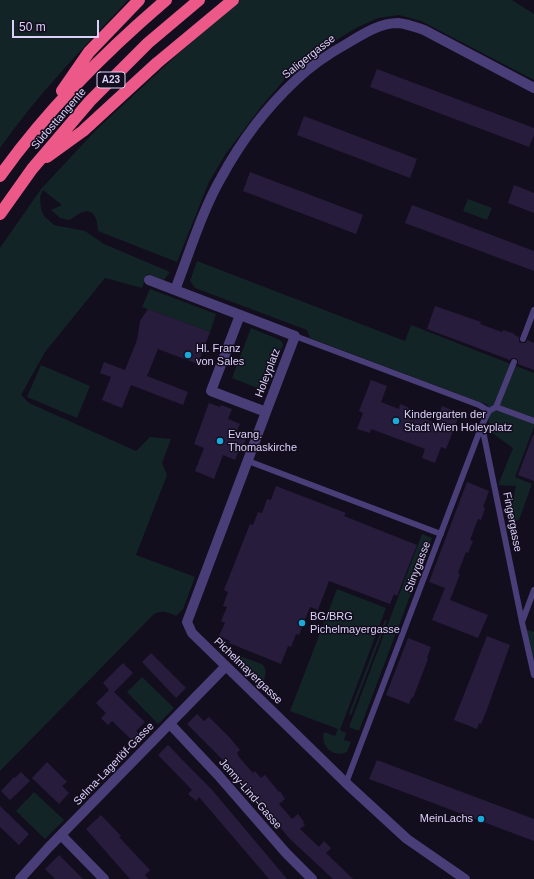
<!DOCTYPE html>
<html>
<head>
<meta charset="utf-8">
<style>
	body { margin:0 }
	#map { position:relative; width:534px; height:879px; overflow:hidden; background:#130e1d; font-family:Arial,sans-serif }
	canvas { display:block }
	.scale { position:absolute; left:12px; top:20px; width:87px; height:18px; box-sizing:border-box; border:2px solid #dbd0fa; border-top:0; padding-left:5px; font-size:12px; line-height:14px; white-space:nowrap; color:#dbd0fa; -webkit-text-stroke:3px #130e1d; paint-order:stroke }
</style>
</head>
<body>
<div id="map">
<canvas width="534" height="879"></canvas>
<div class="scale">50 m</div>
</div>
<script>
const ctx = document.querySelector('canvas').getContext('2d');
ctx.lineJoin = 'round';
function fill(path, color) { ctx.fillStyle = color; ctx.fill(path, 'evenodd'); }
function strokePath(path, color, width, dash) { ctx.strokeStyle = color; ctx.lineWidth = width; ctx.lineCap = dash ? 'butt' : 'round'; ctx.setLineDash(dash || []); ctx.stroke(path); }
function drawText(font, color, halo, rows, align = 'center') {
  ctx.font = font + ' Arial,sans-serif'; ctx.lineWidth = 3; ctx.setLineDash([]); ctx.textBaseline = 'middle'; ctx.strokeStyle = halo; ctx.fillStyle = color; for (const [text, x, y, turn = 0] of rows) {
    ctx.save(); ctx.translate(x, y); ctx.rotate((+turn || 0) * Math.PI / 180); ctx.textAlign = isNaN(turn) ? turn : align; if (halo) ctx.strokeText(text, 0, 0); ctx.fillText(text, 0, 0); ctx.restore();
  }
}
fill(new Path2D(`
	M0 0H128C83 48 37 95 0 148Z
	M240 0H512L534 14V80L421 21 399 15 378 18 356 28 320 50 291 72 261 107 225 155 209 182 177 262 98 231C98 222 95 208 83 212 78 213 74 218 69 220L60 218 51 210 62 205 43 190 40 197 41 209 44 216 54 225 85 231 104 244 170 272 164 280 147 274 142 288 105 278 45 352 21 395 29 403 136 451 150 437 171 439 162 463 167 475 136 555 195 577 183 609 176 616C168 612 162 610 154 614L0 771V248L41 189 97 129 178 54Z
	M468 199 492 208 487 220 463 211Z
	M197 261 405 341 411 325 534 373V427L515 477 532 484 519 520 509 521 516 486 498 485 513 448 489 431 488 405 310 338 307 330 195 288 190 281Z
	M150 289 216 314 210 332 142 307Z
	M251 328 280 340 282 342 283 345 265 391 232 378Z
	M41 365 90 386 77 418 27 397Z
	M422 534 432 538 359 731 349 727Z
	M337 589 386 608 340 730 346 733 344 740 351 742 347 752C334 758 320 747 324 732L335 736 338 729 290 711Z
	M385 620 387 621 351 715 349 714Z
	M525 629 534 632V665Z
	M230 654H234L262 664C269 671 264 678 262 686Z
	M142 677 174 708 158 724 127 692Z
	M34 792 64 820 45 839 16 811Z`), '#122426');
fill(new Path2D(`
	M377 69 534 128V135L529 147 370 87Z
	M304 116 417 159 410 178 297 135Z
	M250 172 363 215 356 234 243 191Z
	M514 185 534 193V213L508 203Z
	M412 205 534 251V271L405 223Z
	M435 306 481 322 480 324 502 332 503 330 515 334 514 335 519 337V342L522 343H526L527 340 534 343V370L518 364V360L515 358H512L510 360 427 329Z
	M148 309 210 332 198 364 158 349 147 376 188 392 183 405 131 385 122 408 102 400 111 377 100 373 104 362 125 370 137 340 140 321Z
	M371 380 387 386 381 402 399 409 400 404 405 406 409 408 408 412 436 423 442 406 460 413 446 449 441 447 435 463 422 458 425 449 371 429 370 433 357 429 363 413 359 411Z
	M209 403 220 407 221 405 232 409 228 419 240 424 235 435 246 439 241 451 239 450 235 460 223 455 214 479 195 471 204 448 194 444Z
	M533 435H534V481L518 475Z
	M467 482 489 491 483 507 485 508 481 520 478 519 470 540 473 541 468 553 466 552 458 573 460 574 450 600 488 615 478 638 432 620 445 588 429 582Z
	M276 486 346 513 344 516 417 545 397 596 394 594 390 604 329 581 318 610 310 607 299 635 296 634 291 647 288 646 281 664 229 643 230 641 219 636 225 623 221 621 227 607 223 606 228 592 224 590 250 524 253 525 258 512 262 513 267 499 271 500Z
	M487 636 510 645 486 712 481 724 479 723 477 729 454 720Z
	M408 638 431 647 427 658 428 659 413 698 412 697 409 704 386 695Z
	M151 653 186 688 176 698 142 662Z
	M123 663 133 673 114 692 145 722 136 731 141 735 134 742 112 721 108 725 101 718 106 713 96 703 109 690 103 683Z
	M197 714 204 721 209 717 230 738 240 750 237 753 239 757 253 773 255 771 261 778 265 775 279 792 280 791 285 799 279 804 292 819 298 814 304 822 303 823 305 825 300 829 319 847 324 841 331 848 326 853 353 879H333L290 839 222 759 187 724Z
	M168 745 213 791 287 879H269L199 797 196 801 188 794 192 790 158 755Z
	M377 760 534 819V841L369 779Z
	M47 762 67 782 62 786 69 793 59 804 32 778Z
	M21 772 30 781 10 800 1 791 14 777 15 778Z
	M0 806 29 834 19 845 0 827Z
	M101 815 121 836 119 837 150 870 145 875 148 879H130L86 829Z
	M59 855 83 879H55L45 869Z`), '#281c3c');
strokePath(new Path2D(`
	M295 336 479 405 489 411
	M523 339 534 310
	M496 407 534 421
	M482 426 522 622 534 675
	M248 461 441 534
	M522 622 534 590
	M346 783 482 425 489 411 496 407 514 362`), '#493e77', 6);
strokePath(new Path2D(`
	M149 280 175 290
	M240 315 211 391 266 412 295 336 175 290C189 254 202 211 221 178 240 143 267 107 296 80 311 66 330 53 348 43 363 34 380 23 398 23 408 24 415 27 424 30L534 88
	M266 412 187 622 192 633 346 783 407 839 465 879
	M170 724 218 775 286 853 312 879
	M61 835 104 879
	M20 879 49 847 226 666`), '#493e77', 10);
strokePath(new Path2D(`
	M62 91 89 52 139 0
	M47 157 83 131 157 63 233 0
	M0 176C47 110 105 52 166 0
	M0 214 32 169 90 101 148 43 199 0`), '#ec5988', 12);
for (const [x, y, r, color] of [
	[188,355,4,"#19aadc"],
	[396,421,4,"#19aadc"],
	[220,441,4,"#19aadc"],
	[302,623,4,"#19aadc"],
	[481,819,4,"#19aadc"]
]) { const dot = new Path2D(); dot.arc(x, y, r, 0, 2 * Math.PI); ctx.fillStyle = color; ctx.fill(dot); strokePath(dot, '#130e1d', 1.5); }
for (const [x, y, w] of [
	[111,80,28]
]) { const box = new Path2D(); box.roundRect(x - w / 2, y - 8, w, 16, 3); ctx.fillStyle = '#130e1d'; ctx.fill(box); strokePath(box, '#dbd0fa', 1); }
drawText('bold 10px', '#dbd0fa', null, [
	["A23",111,80]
]);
drawText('11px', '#dbd0fa', '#130e1d', [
	["Saligergasse",309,57,-38],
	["Südosttangente",59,119,-49],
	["Holeyplatz",268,373,-69],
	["Fingergasse",512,522,79],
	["Stinygasse",418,567,-69],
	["Pichelmayergasse",248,671,44],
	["Selma-Lagerlöf-Gasse",114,764,-46],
	["Jenny-Lind-Gasse",250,794,49]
]);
drawText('11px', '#dbd0fa', '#130e1d', [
	["Hl. Franz",196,349],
	["von Sales",196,362],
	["Kindergarten der",404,415],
	["Stadt Wien Holeyplatz",404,428],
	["Evang.",228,435],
	["Thomaskirche",228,448],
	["BG/BRG",310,617],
	["Pichelmayergasse",310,630],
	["MeinLachs",473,819,"right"]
], 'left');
</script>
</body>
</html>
